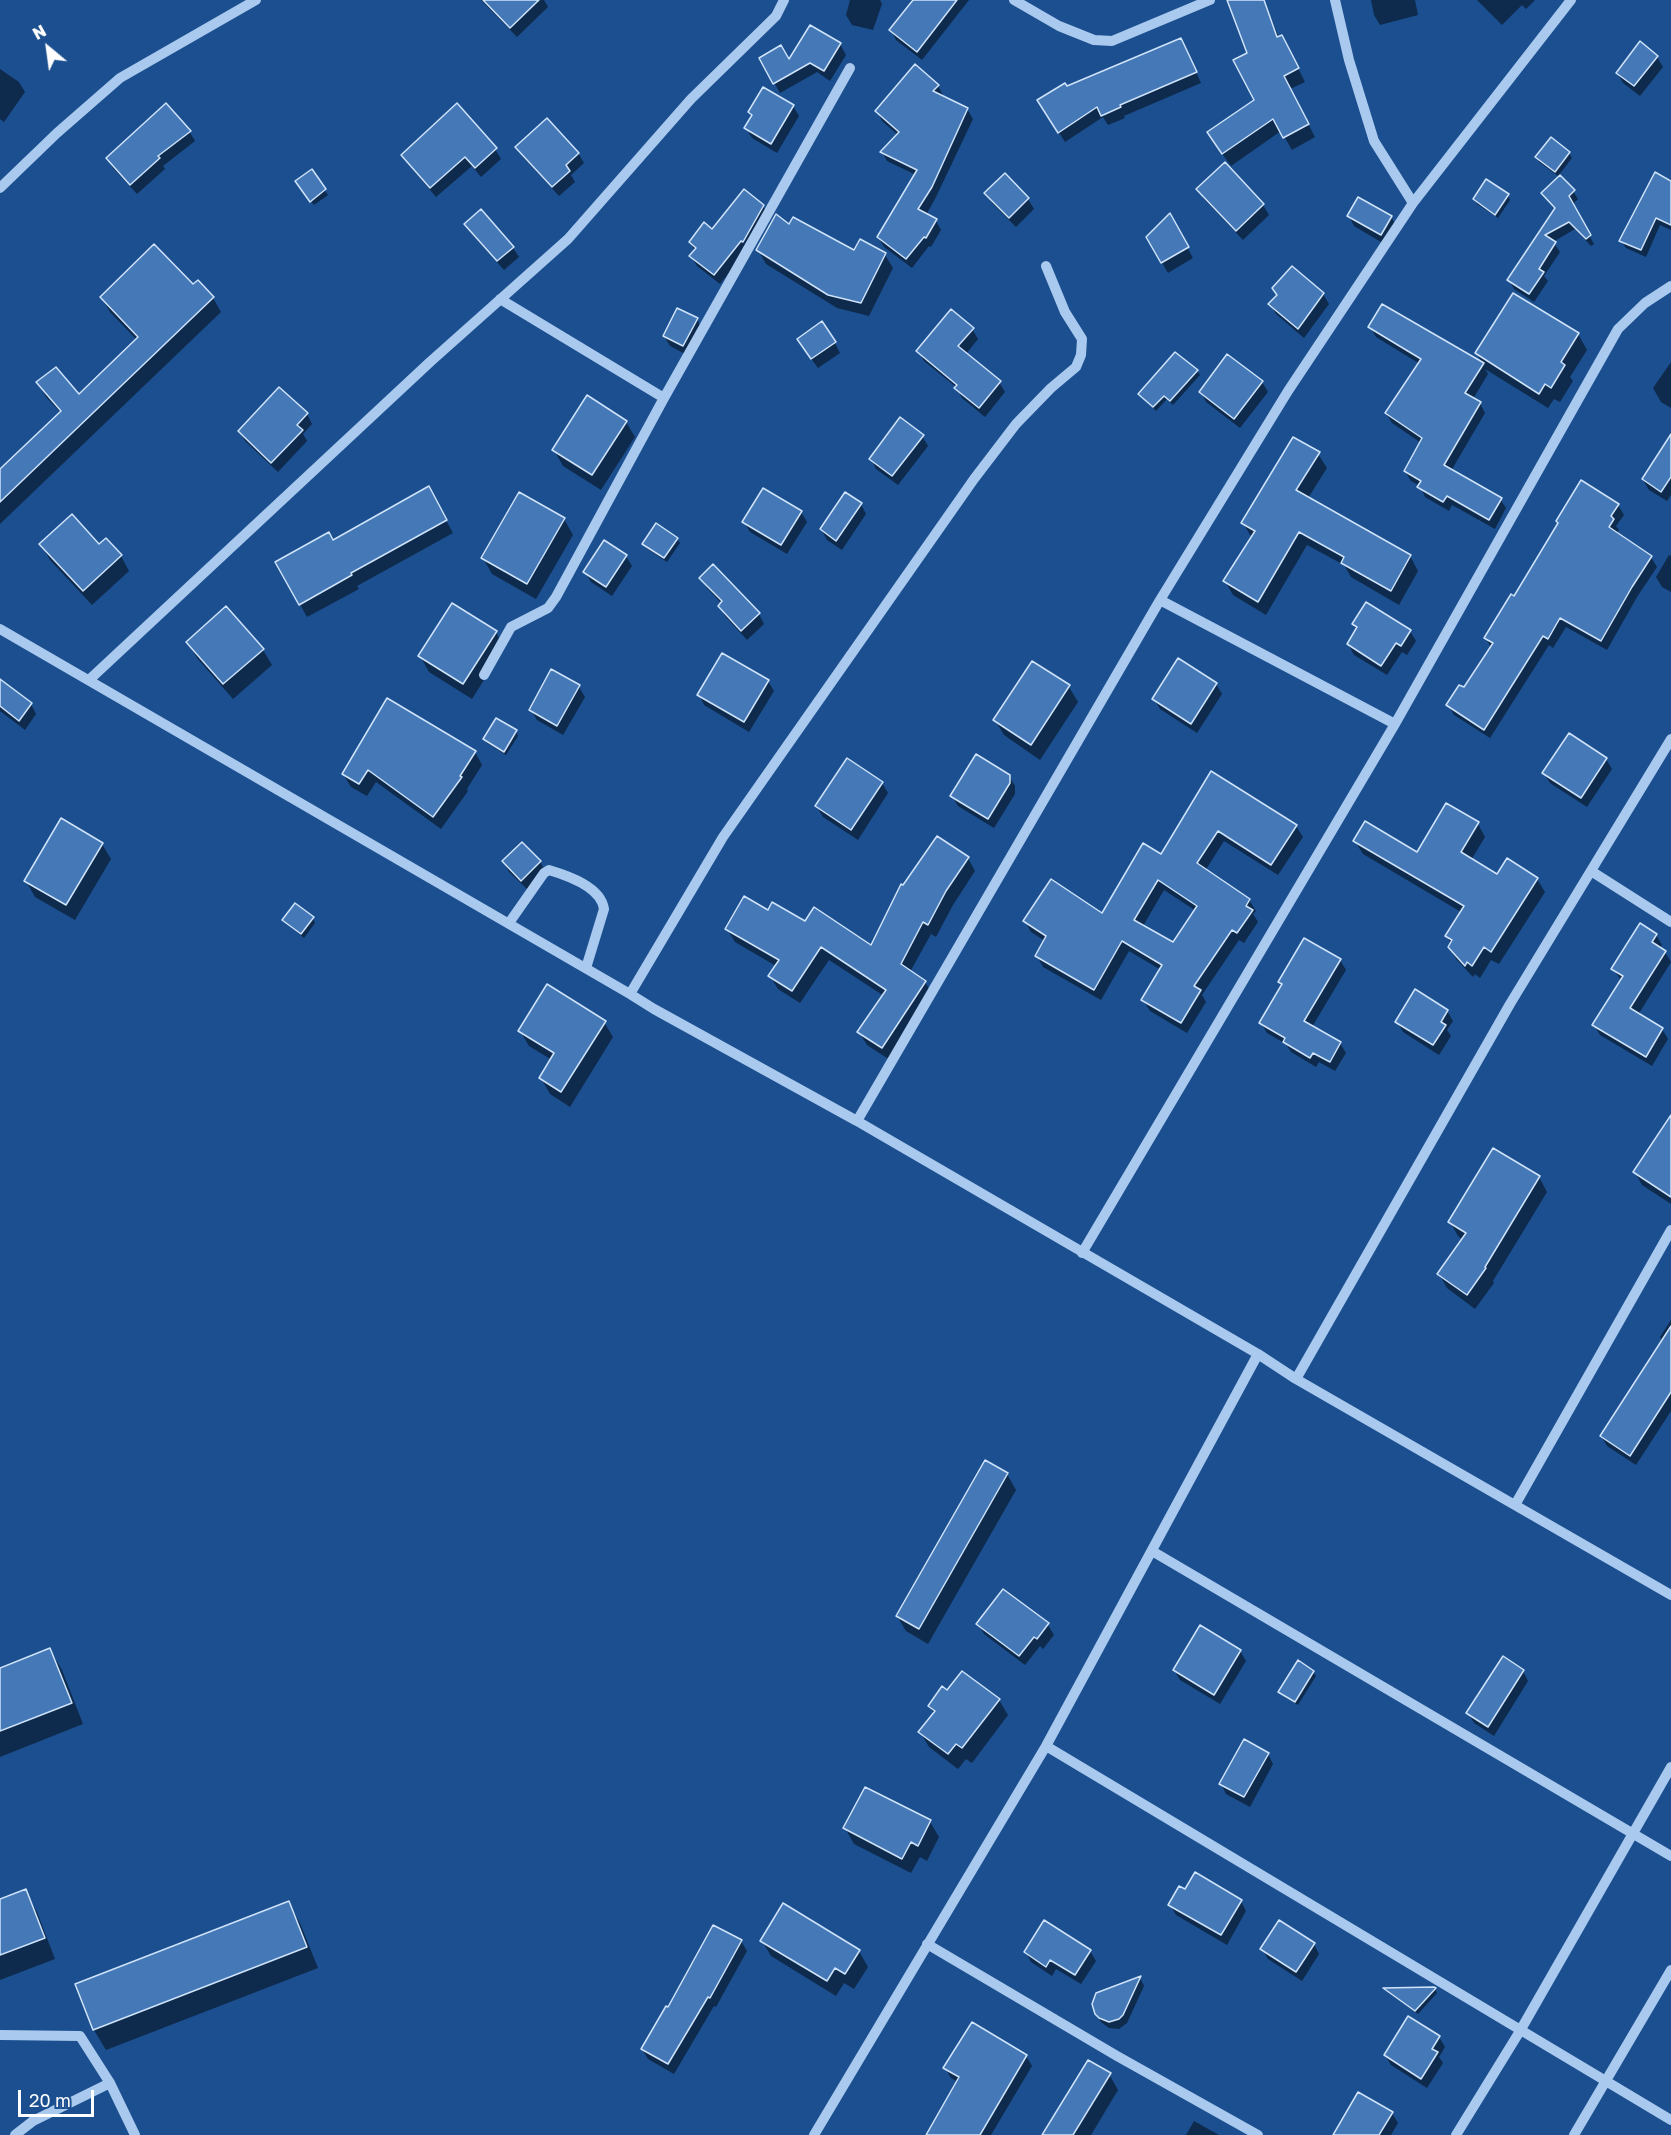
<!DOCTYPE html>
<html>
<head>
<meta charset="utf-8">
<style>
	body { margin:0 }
	#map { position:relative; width:1671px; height:2135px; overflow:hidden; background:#1b4f8f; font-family:"Golos Text",sans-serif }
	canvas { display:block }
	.north { position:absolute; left:18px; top:18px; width:60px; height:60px; -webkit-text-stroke:4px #1b4f8f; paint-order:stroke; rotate:331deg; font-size:16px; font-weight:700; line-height:24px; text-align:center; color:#fff }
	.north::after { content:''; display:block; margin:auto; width:21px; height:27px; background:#fff; clip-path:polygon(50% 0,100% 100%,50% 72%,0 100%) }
	.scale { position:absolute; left:18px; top:2090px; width:76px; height:27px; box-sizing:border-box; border:3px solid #fff; border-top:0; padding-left:8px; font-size:18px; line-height:21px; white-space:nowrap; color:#fff; -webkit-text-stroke:4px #1b4f8f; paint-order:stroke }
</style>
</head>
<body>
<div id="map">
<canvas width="1671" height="2135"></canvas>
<div class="north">N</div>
<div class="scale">20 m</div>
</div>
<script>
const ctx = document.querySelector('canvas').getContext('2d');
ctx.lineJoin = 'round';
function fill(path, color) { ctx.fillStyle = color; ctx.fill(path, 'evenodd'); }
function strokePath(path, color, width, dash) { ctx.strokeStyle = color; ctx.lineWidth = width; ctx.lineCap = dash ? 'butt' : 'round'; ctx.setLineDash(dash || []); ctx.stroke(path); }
fill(new Path2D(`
	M481 0H544L548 7 517 37Z
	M850 0H880L882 4 873 30 852 25 846 15Z
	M914 0H969L922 60 896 40 891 30Z
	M1236 0H1264L1279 38 1289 50 1305 82 1290 89 1315 137 1292 150 1281 131 1231 166 1216 145 1256 100 1249 54Z
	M1371 0H1415L1418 15 1380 25 1374 15Z
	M1477 0H1535L1526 9 1522 5 1502 25Z
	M840 44 846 55 830 81 817 72 780 93 761 59 789 61Z
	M1186 50 1201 83 1124 116 1125 118 1108 125 1103 117 1065 142 1045 110 1067 88Z
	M1657 57 1663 67 1640 96 1623 83 1617 73Z
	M0 69 19 82 25 92 4 122 0 119Z
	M938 86 943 95 942 97 967 109 973 119 936 197 926 215 936 221 941 230 931 247 929 246 912 268 884 247 878 237 916 175 887 161 882 152 898 135 882 121 877 111Z
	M793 106 799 116 777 153 752 138 746 128 753 117 750 112Z
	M189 131 195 141 163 166 165 169 137 194 113 168 107 158Z
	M517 147 578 153 584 163 571 175 575 182 559 196 523 157Z
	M495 149 501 159 481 177 472 166 436 197 409 165 403 155Z
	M1569 153 1572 158 1558 176 1539 162 1537 157Z
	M311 171 328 195 314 205 300 186Z
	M1005 175 1028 199 1034 209 1016 227 992 203 986 193Z
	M1671 182V230L1660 225 1646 257 1626 248 1621 241Z
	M1198 189 1263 205 1269 215 1243 240 1204 199Z
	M1573 191 1578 199 1572 205 1594 244 1591 246 1575 229 1553 242 1560 252 1544 276 1548 281 1534 302 1514 289 1509 280 1556 210 1543 193Z
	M1508 195 1510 200 1498 218 1477 204 1474 199Z
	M763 206 769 216 747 250 720 284 697 266 691 256 695 251 690 242Z
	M1170 216 1193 258 1168 273 1147 237Z
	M1349 216 1391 217 1397 227 1386 245 1354 226Z
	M466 224 513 248 519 257 504 270 472 234Z
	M789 226 855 252 885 255 893 268 869 316 837 308 766 264 758 250Z
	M198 282 213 298 221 312 0 524V471L61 413 46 397 38 383 79 396 137 340 110 312 102 298 193 286Z
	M1323 294 1329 304 1304 338 1276 314 1270 304Z
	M1383 307 1483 365 1477 353 1578 334 1587 350 1570 377 1573 381 1560 402 1554 399 1548 408 1485 369 1488 374 1473 399 1480 403 1485 413 1451 471 1500 499 1506 508 1495 529 1452 505 1449 511 1425 497 1420 486 1411 481 1405 471 1421 443 1392 423 1386 413 1420 364 1376 337 1370 327Z
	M697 319 702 329 689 356 670 346 664 336Z
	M972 329 978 339 966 354 999 382 1005 392 985 417 962 398 956 387 924 361 918 351Z
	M835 343 840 353 818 368 804 349Z
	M1671 362V408L1661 402 1653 388Z
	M1197 371 1200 375 1173 405 1167 399 1156 411 1140 394Z
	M1262 382 1268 392 1240 428 1206 402 1201 392Z
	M307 414 312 424 303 434 307 441 278 472 245 441 239 431Z
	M626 422 635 437 601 490 563 466 554 450Z
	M922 436 928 446 898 485 876 469 871 459Z
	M1671 452V495L1667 501 1649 490 1643 480Z
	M1318 454 1327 468 1308 498 1410 556 1418 571 1399 605 1351 577 1344 565 1307 545 1266 615 1233 595 1225 581 1252 538 1243 523Z
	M428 488 453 533 357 586 359 589 307 617 277 563 332 542Z
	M861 504 866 514 842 550 827 540 821 529Z
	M1618 505 1624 515 1616 526 1619 530 1616 534 1651 557 1657 567 1637 597 1607 650 1566 627 1553 648 1549 645 1490 738 1454 715 1448 705 1465 688 1491 648 1486 638 1515 598Z
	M801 512 807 522 787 554 750 532 744 522Z
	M564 519 573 535 536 599 492 574 483 558Z
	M677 539 680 543 667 562 646 548 644 544Z
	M41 544 99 546 121 556 129 571 92 605 50 560Z
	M1669 555 1671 556V592L1662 587 1656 577Z
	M626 556 632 566 612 596 591 582 585 572Z
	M701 578 759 614 764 624 747 640 725 616 720 606 722 604 707 588Z
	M1353 624 1410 631 1416 641 1407 655 1402 652 1387 675 1354 655 1348 644 1357 630Z
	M496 632 504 648 472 699 429 672 420 656Z
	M188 642 263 650 272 665 233 699 197 658Z
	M1033 663 1069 687 1078 702 1040 760 1004 735 995 720Z
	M0 681 31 704 36 714 25 730 0 711Z
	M768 681 774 691 749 732 704 705 699 695Z
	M1216 684 1222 694 1197 733 1160 709 1154 699Z
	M579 687 585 697 563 735 537 720 531 710Z
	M516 731 518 736 506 755 487 743 485 739Z
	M475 752 482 765 467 789 468 791 441 829 376 782 367 796 351 787 343 774Z
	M1606 759 1612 769 1587 807 1550 783 1544 773Z
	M847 760 882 783 888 793 858 840 823 817 817 807Z
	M1212 773 1296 826 1303 837 1278 875 1224 841 1205 871 1249 900 1256 911 1253 914 1258 922 1244 943 1239 940 1202 995 1206 1002 1187 1033 1150 1011 1143 1000 1161 970 1129 951 1101 1000 1043 967 1037 956 1045 941 1031 932 1025 921 1103 915 1162 856ZM1164 890 1196 911 1174 944 1143 926Z
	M1009 776 1015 786V794L994 828 958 806 952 796Z
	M1478 824 1485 837 1471 860 1498 876 1537 879 1545 892 1499 964 1491 960 1480 978 1475 974 1473 977 1457 960 1449 947 1451 944 1447 936 1461 912 1363 854 1355 841 1417 854Z
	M102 844 111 859 75 920 35 897 26 881Z
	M522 844 540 862 546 872 528 890 509 872 504 862Z
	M968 858 975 871 953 905 936 937 931 934 910 972 925 982 933 995 890 1060 867 1045 859 1032 884 996 829 960 800 1003 778 989 770 976 776 966 735 942 727 929 768 912 872 947Z
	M313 918 315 923 304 938 287 924 284 920Z
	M1656 935 1662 945 1660 948 1665 952 1671 962 1638 1015 1662 1029 1668 1039 1652 1066 1600 1035 1594 1025 1621 980 1613 969Z
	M1340 960 1346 970 1312 1027 1340 1043 1346 1053 1335 1071 1319 1062 1316 1067 1291 1052 1286 1044 1267 1033 1261 1023 1283 986 1280 982Z
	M1447 1011 1453 1021 1447 1030 1451 1036 1439 1055 1403 1032 1397 1022Z
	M604 1022 613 1037 570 1107 550 1094 541 1078 552 1060 529 1046 520 1031Z
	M1671 1117V1204L1642 1185 1635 1172Z
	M1539 1177 1547 1192 1493 1281 1494 1283 1475 1309 1447 1288 1439 1274 1463 1240 1458 1236 1450 1222Z
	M1671 1320V1411L1636 1465 1607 1446 1601 1436 1663 1342 1660 1337Z
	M1007 1474 1016 1490 928 1644 906 1631 897 1616Z
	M1004 1591 1048 1625 1054 1635 1043 1649 1040 1646 1025 1665 984 1634 978 1624Z
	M1201 1627 1240 1651 1246 1661 1220 1704 1180 1680 1174 1670Z
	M50 1650 62 1670 83 1724 0 1757V1669Z
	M1523 1671 1528 1681 1494 1736 1474 1723 1468 1713Z
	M1313 1672 1316 1676 1298 1705 1283 1696 1280 1692Z
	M948 1693 999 1700 1008 1715 972 1763 966 1759 958 1769 929 1747 920 1732 934 1714 930 1706Z
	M1268 1754 1273 1764 1250 1807 1226 1794 1221 1784Z
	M930 1822 939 1837 927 1861 920 1857 911 1873 854 1844 845 1828Z
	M25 1891 37 1912 55 1959 0 1980V1901Z
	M1241 1901 1246 1911 1227 1945 1176 1915 1170 1905Z
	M288 1903 300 1923 318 1968 106 2050 94 2030 77 1985Z
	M741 1941 747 1951 716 2007 714 2006 674 2074 648 2059 642 2049 669 2009Z
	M762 1941 859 1951 868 1967 854 1989 844 1983 836 1996 771 1956Z
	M1314 1944 1319 1954 1302 1981 1268 1959 1262 1949Z
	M1090 1951 1096 1961 1081 1984 1056 1969 1052 1976 1031 1962 1026 1952Z
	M1140 1978 1144 1986 1127 2023 1119 2029 1109 2028 1101 2022 1096 2014 1097 1994Z
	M1435 1989 1437 1993 1418 2014 1385 1990Z
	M1439 2037 1445 2047 1439 2057 1443 2063 1427 2088 1391 2065 1385 2055Z
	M1026 2056 1032 2066 991 2135H928L958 2082 951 2078 945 2068Z
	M1109 2074 1118 2090 1091 2135H1044Z
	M1392 2113 1398 2123 1391 2135H1335Z
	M1194 2121 1219 2135H1186Z`), '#0007');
const building = new Path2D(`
	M483 0H539L510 28Z
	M913 0H957L917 52 889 30Z
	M1227 0H1264L1277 37 1282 35 1299 68 1284 76 1309 124 1283 138 1273 119 1222 154 1207 132 1254 100 1233 60 1247 53Z
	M810 25 841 43 824 71 810 63 773 84 759 58 781 45 789 59Z
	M1181 38 1197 72 1120 105 1121 107 1101 116 1097 107 1058 133 1037 100 1065 83 1067 86Z
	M1640 41 1658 56 1634 86 1616 73Z
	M915 64 939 85 933 91 968 108 932 187 918 209 937 219 926 238 924 237 906 259 877 237 917 170 880 152 899 132 875 111Z
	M763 87 794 105 771 144 744 128 752 115 748 112Z
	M166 103 191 131 158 156 160 158 130 185 106 158Z
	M457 103 497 148 475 168 465 157 430 188 401 155Z
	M547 118 579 153 566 165 570 171 552 187 515 147Z
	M1551 137 1570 152 1555 172 1535 157Z
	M1225 162 1264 204 1236 231 1196 189Z
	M312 169 326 189 310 202 295 181Z
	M1655 172 1671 181V225L1656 218 1641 250 1619 241Z
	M1005 173 1029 198 1009 218 984 193Z
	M1560 175 1575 190 1569 196 1591 235 1586 239 1569 222 1545 235 1556 242 1539 269 1544 272 1529 294 1507 280 1555 208 1541 193Z
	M1486 179 1509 194 1495 215 1473 199Z
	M744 189 764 205 743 242 741 241 714 275 689 256 696 248 689 242 704 222 712 229Z
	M1358 197 1392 216 1381 235 1347 216Z
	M481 209 514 247 497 261 464 224Z
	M1170 213 1189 247 1161 263 1146 237Z
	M776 214 789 224 793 217 854 250 860 239 886 253 861 303 828 295 756 250Z
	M154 244 193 284 198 280 214 297 0 502V469L61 411 36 382 56 367 79 394 138 337 100 297Z
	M1292 266 1324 293 1298 329 1268 304 1277 295 1272 288Z
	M1513 293 1579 333 1561 362 1565 365 1551 388 1545 384 1539 394 1475 353Z
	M1382 304 1484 363 1465 393 1481 402 1444 465 1502 498 1489 520 1447 496 1443 502 1417 487 1421 481 1404 471 1422 438 1385 413 1421 359 1368 327Z
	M677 308 698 318 683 346 663 336Z
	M951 309 974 328 958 346 1001 381 979 408 954 388 957 385 916 351Z
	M822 321 836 342 811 359 797 339Z
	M1175 352 1198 370 1170 401 1164 396 1153 407 1138 394Z
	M1227 354 1263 381 1234 419 1199 392Z
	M279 387 308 413 297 425 303 430 271 463 238 431Z
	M587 395 627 421 592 475 552 450Z
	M900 417 924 435 892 476 869 459Z
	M1671 434V477L1661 492 1642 479Z
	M1293 437 1320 452 1296 490 1411 555 1391 591 1341 563 1344 557 1299 532 1258 602 1223 581 1255 531 1241 523Z
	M1581 480 1619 504 1611 516 1614 519 1609 527 1652 556 1632 587 1601 641 1560 618 1548 639 1543 636 1484 730 1446 705 1459 685 1464 687 1493 643 1484 638 1511 594 1514 596 1558 523 1556 521Z
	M429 486 447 520 351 573 352 575 299 605 275 562 329 532 333 540Z
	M763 488 802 511 781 545 742 522Z
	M519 492 565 518 527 584 481 558Z
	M845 492 862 503 836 541 820 529Z
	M72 514 99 544 106 538 122 555 83 591 39 544Z
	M656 523 678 538 664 558 642 544Z
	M604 540 627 555 606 587 583 572Z
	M713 564 760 613 741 631 718 606 722 601 699 578Z
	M1366 602 1411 630 1401 646 1396 643 1381 666 1347 644 1357 627 1352 624Z
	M452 603 497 631 463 684 418 656Z
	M226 606 264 649 223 684 186 642Z
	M722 653 769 680 744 722 697 695Z
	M1178 658 1217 683 1191 724 1152 699Z
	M1032 661 1070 685 1031 745 993 720Z
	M551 669 580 685 557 726 529 710Z
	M0 679 32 703 19 721 0 706Z
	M387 698 476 751 460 776 462 777 433 817 368 770 359 784 342 774Z
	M496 718 517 730 504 752 483 739Z
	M1569 733 1607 758 1581 798 1542 773Z
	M976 754 1010 775V783L988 819 950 796Z
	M847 758 883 782 851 830 815 806Z
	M1211 771 1297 825 1271 865 1218 831 1197 863 1250 899 1246 906 1253 910 1237 933 1232 930 1194 986 1201 990 1181 1023 1141 1000 1162 965 1122 941 1094 990 1035 956 1046 936 1023 921 1051 879 1102 913 1143 843 1161 854ZM1158 880 1197 906 1173 942 1134 920Z
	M1446 803 1479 822 1461 852 1497 874 1507 858 1538 878 1491 952 1484 947 1472 966 1467 962 1465 966 1448 947 1452 940 1445 936 1464 906 1353 841 1365 821 1417 852Z
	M61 818 103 843 66 905 24 881Z
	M937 836 969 857 946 891 928 925 923 922 901 964 926 981 882 1048 857 1032 886 990 821 947 792 991 768 976 779 960 725 929 744 896 768 910 772 902 805 921 814 907 871 945 901 884 903 885Z
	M522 842 541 861 521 881 502 861Z
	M295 903 314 917 301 934 282 920Z
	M1640 923 1657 934 1652 942 1666 951 1630 1008 1663 1028 1646 1057 1592 1025 1623 976 1611 969Z
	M1304 938 1341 959 1304 1021 1341 1042 1330 1062 1313 1053 1310 1058 1283 1042 1285 1038 1259 1023 1282 984 1278 982Z
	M547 984 606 1021 561 1092 539 1078 554 1053 518 1031Z
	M1415 989 1448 1010 1441 1022 1446 1025 1433 1045 1395 1022Z
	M1671 1115V1197L1633 1172Z
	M1493 1148 1540 1176 1485 1267 1486 1268 1467 1295 1437 1274 1466 1233 1448 1222Z
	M1671 1326V1392L1630 1456 1600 1436Z
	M985 1460 1008 1473 919 1629 896 1616Z
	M1003 1589 1049 1623 1037 1639 1034 1637 1019 1656 976 1624Z
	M1200 1625 1241 1650 1214 1695 1173 1670Z
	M50 1648 72 1703 0 1731V1668Z
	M1503 1656 1524 1670 1488 1727 1466 1713Z
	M1298 1660 1314 1671 1295 1702 1278 1692Z
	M962 1671 1000 1699 962 1748 956 1744 948 1754 918 1732 935 1711 928 1706 942 1686 947 1690Z
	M1244 1739 1269 1753 1244 1797 1219 1784Z
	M865 1787 931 1820 918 1846 911 1842 902 1859 843 1828Z
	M1195 1872 1242 1900 1221 1935 1168 1905 1179 1886 1185 1889Z
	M26 1889 45 1938 0 1955V1899Z
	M289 1901 307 1947 93 2030 75 1984Z
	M783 1903 860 1950 845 1974 835 1968 827 1981 760 1941Z
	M1044 1920 1091 1950 1075 1975 1050 1960 1046 1967 1024 1952Z
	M1279 1920 1315 1943 1296 1972 1260 1949Z
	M713 1925 742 1940 710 1998 708 1997 668 2064 641 2049 666 2006 668 2007Z
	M1141 1976 1123 2015 1119 2019 1109 2022 1099 2018 1095 2014 1092 2004 1096 1993Z
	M1434 1987 1436 1988 1415 2011 1383 1988Z
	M1408 2016 1440 2036 1432 2049 1438 2052 1421 2079 1384 2055Z
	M972 2022 1027 2055 980 2135H926L959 2077 943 2068Z
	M1088 2060 1111 2073 1073 2135H1042Z
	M1358 2092 1393 2112 1379 2135H1333Z`);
fill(building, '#4478b7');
strokePath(building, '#cfe3fa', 1.5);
strokePath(new Path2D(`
	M1014 0 1059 26 1094 40 1112 41 1210 0
	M1335 0 1349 60 1374 141 1413 203
	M0 188 57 133 120 78 256 0
	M500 299 664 398
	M1160 600 1395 724
	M0 629 630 994 654 1009 857 1121 1258 1354 1296 1379 1671 1595
	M484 675 511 627 548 608 556 597 664 398 850 68
	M89 680 430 362 568 239 691 99 776 16 784 0
	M1591 871 1671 922
	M509 923 544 873 549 870C569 876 601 887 604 909L586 968
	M630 994 723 837 974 479 1016 424 1051 388 1076 367 1081 355 1082 339 1065 312 1046 266
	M857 1121 1160 600 1288 391 1413 203 1571 0
	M1082 1253 1395 724 1618 329 1645 303 1671 286
	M1296 1379 1510 1004 1671 739
	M1515 1505 1671 1230
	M1152 1551 1671 1856
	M1046 1746 1671 2120
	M927 1944 1117 2056 1258 2135
	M0 2035 80 2036 110 2083 135 2135
	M15 2135 33 2121 110 2083
	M814 2135 1046 1746 1258 1354
	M1456 2135 1520 2031 1671 1767
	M1574 2135 1671 1970`), '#a9c9ee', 10);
</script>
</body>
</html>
